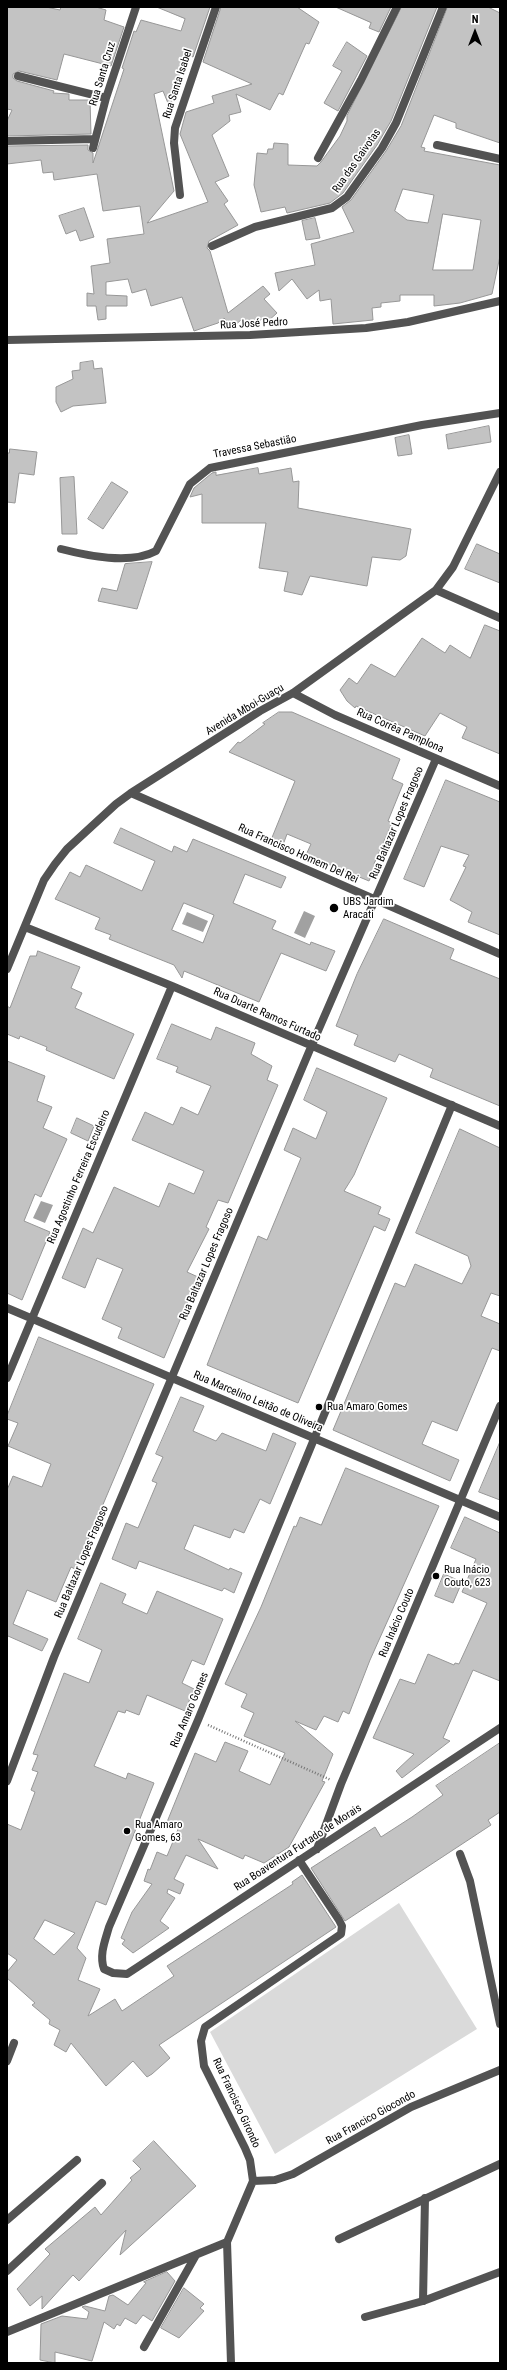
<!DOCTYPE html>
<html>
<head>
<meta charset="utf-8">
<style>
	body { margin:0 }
	#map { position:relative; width:507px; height:2370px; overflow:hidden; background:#fff; font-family:"Roboto Condensed",sans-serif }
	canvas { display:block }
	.frame { position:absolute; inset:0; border:8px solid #000; pointer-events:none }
	.north { position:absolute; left:455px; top:12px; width:40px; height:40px; -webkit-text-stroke:3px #fff; paint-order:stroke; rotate:0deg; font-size:11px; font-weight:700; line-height:16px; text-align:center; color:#000 }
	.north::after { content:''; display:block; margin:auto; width:14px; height:18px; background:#000; clip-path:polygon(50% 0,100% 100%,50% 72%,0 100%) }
</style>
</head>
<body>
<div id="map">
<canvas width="507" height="2370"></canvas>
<div class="frame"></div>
<div class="north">N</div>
</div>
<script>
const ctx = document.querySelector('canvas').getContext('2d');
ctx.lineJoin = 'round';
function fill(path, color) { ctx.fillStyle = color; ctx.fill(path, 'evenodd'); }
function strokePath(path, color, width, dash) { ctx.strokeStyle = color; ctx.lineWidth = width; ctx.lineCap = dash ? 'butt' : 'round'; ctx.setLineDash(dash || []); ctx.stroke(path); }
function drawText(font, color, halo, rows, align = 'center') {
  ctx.font = font + ' "Roboto Condensed",sans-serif'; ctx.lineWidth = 3.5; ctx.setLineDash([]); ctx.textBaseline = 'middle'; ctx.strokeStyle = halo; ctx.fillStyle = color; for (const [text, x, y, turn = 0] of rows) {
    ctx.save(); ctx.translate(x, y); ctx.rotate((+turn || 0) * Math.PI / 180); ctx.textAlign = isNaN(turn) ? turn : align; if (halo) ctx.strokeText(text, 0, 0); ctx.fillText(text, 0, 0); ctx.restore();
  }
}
fill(new Path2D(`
	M399 1903 477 2029 275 2154 210 2032Z`), '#dadada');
fill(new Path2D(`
	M304 911 315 916 305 938 294 933Z
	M187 912 208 921 203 932 182 924Z
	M41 1201 53 1205 45 1223 33 1218Z`), '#a1a1a1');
const building = new Path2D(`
	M7 7H46L60 10 61 7H96L106 10 104 20 124 27 111 66 64 54 57 80 19 71 13 74V78L17 81 54 91 53 93 69 94V100H90L91 134 7 136V121L12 110 7 109Z
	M157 7H210L193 57 186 54 183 61 170 108 163 91 154 94 174 191 147 223 208 202 180 134 186 112 214 103 212 96 252 84 203 62 221 7H297L319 22 309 44 306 43 283 95 279 93 270 110 236 94 241 112 229 115 230 121 212 135 229 176 215 182 228 201 224 204 238 225 209 241 207 248 210 251 228 313 263 286 270 294 264 299 277 313 267 322 263 318 257 323 255 320 248 325 242 319 233 327 224 318 218 323 194 331 182 297 151 306 146 289 132 293 128 279 106 282V295L127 296V306H106V319L98 320 96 306H87V293L94 294 91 266 110 263 107 239 144 234 140 206 103 211 97 174 54 180 53 172 43 173 41 160 7 164V146L88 145V150L93 153V163L124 69 122 68 134 31 136 32 141 20 181 31 185 19Z
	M336 7H391L379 32 369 28 371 23Z
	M402 7H437L391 121 377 145 343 193 330 203 287 213 285 207 261 212 254 185 257 153 267 154 268 149H273L274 143 288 144V165L317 166 321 162 340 136 347 121V116Z
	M448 7H488L500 13V143L456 128V123L434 115 421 147 425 148 424 151 500 165V256L492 294 460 303 434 306V295H400V301L381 303V307L372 308 373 320 333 324 331 299 320 301 319 290 307 299 292 279 279 291 275 273 315 265 311 244 354 232 342 207 351 200 386 151 401 126ZM403 189 434 195 428 223 407 220 395 211ZM443 214 481 220 473 270H433Z
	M347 42 367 56 338 111 324 103 342 71 333 66Z
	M84 208 94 237 80 241 76 230 66 234 59 216Z
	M315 218 320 238 306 240 302 221Z
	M93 361 94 369 102 368 106 403 73 406 61 412 56 402V387L73 379 72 371 80 370V363Z
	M489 426 491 442 448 449 446 435Z
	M409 435 412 454 398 456 395 438Z
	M10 449 37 452 34 475 19 473 15 503 7 502V453H9Z
	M258 468 259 474 291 468 293 482 299 481 298 508 411 529 406 556 400 560 372 557 367 586 310 576 302 595 284 591 288 572 259 568 266 523H202V494L190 497 194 488 212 473 216 472V475Z
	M74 477 77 534H62L60 478Z
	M112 482 128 492 103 529 88 519Z
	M477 544 500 554V583L465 569Z
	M152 562 137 609 98 601 102 588 117 591 125 564Z
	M485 625 500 631V754L462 738 467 727 440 713 425 736 356 706 355 708 347 701 340 690 349 678 357 684 371 664 395 677 422 638 445 653 450 645 470 658Z
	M279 712H292L400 759 392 779 403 784 388 821 392 823 374 864 376 865 369 881 306 855 311 844 287 834 283 845 271 840 295 781 229 752 238 742 240 743 265 724 263 723Z
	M446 780 500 802V935L468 922 472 912 450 900 466 867 463 866 469 855 441 846 424 887 404 879Z
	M121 828 172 852 174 846 187 852 193 839 286 877 281 888 245 874 233 903 276 921 272 929 310 945 311 942 335 951 326 971 281 953 259 1002 184 971 182 978 174 965 109 939 111 935 95 929 100 918 55 899 70 872 80 877 86 865 142 891 155 861 114 843ZM184 903 214 915 203 943 172 930Z
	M384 919 454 949 450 959 500 979V1106L430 1077 433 1069 399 1054 395 1062 354 1045 358 1035 336 1026 357 974Z
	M38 951 80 967 71 988 82 993 75 1008 134 1034 114 1079 46 1050 47 1047 20 1036 19 1039 7 1034V1006L10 1008 30 956H36Z
	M172 1024 211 1040 216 1027 255 1043 251 1054 272 1066 267 1080 278 1085 228 1203 218 1200 206 1227 209 1229 187 1272 198 1277 164 1358 118 1338 122 1328 102 1319 123 1269 97 1258 85 1288 62 1278 83 1228 93 1233 114 1187 159 1207 169 1183 194 1194 204 1171 132 1140 145 1112 173 1125 181 1107 198 1115 211 1086 176 1072 178 1067 157 1059Z
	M7 1061 45 1076 37 1101 52 1107 43 1128 67 1139 41 1197 35 1194 24 1221 50 1232 22 1300 7 1293Z
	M317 1068 387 1098 354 1175 344 1191 381 1207 378 1214 390 1219 385 1231 374 1226 298 1403 207 1365 258 1236 267 1240 301 1158 284 1150 293 1128 316 1139 327 1112 304 1100Z
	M77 1118 94 1126 88 1141 71 1133Z
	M460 1129 500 1148V1296L491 1293 481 1316 500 1324V1351L492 1348 457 1431 432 1421 422 1444 459 1460 450 1481 333 1430 395 1283 405 1287 415 1264 462 1284 471 1266 468 1256 416 1233Z
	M39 1337 154 1384 85 1547 75 1569 71 1567 56 1602 27 1590 13 1624 48 1639 42 1651 8 1636 7 1638V1490L13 1476 42 1487 51 1464 8 1446 18 1423 7 1419V1416Z
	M181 1397 204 1406 193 1431 216 1441 222 1433 266 1451 273 1433 296 1443 270 1504 260 1499 244 1533 234 1529 230 1538 194 1525 184 1549 229 1570 230 1568 242 1573 234 1593 224 1588 222 1591 139 1561 136 1569 112 1559 126 1523 138 1528 157 1483 152 1481 163 1457 156 1454Z
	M500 1442V1500L479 1492Z
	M346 1468 439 1506 370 1660 349 1714 343 1711 338 1722 324 1716 316 1730 295 1721 333 1754 322 1781 325 1782 289 1847 264 1863 245 1855 243 1859 198 1839 218 1869 186 1855 174 1879 184 1884 180 1894 168 1889 167 1893 175 1898 160 1921 169 1928 133 1953 122 1944 125 1940 121 1938 132 1912 152 1884 144 1881 148 1869 150 1870 157 1852 167 1856 179 1827 167 1822 195 1753 216 1762 225 1742 248 1751 239 1771 270 1785 285 1753 244 1736 254 1713 241 1707 247 1694 225 1684 261 1607 294 1526 296 1527 300 1517 321 1525Z
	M465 1517 500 1533V1681L473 1670 443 1738 450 1741 402 1778 396 1771 414 1754 373 1738 400 1679 415 1684 428 1654 454 1665 455 1663 459 1664 487 1603 462 1592 476 1559 451 1548Z
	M444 1574 462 1582 453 1603 435 1596Z
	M101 1583 126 1594 122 1603 147 1614 157 1591 223 1619 204 1665 192 1660 182 1683 194 1689 185 1711 147 1695 139 1715 126 1710 125 1713 118 1711 94 1766 126 1779 128 1773 154 1783 106 1905 96 1901 77 1948 86 1958 78 1980 100 1989 88 2016 115 1999 122 2011 174 1976 167 1966 293 1884 292 1882 302 1875 336 1927 159 2045 170 2058 152 2074 147 2077 133 2061 106 2086 71 2043 66 2052 54 2045 60 2030 49 2024 50 2020 32 2005 35 2003 7 1978V1972L17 1960 7 1953V1824L21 1830 35 1792 31 1790 38 1772 32 1770 38 1755 33 1754 64 1673 89 1683 102 1650 78 1639ZM45 1920 75 1933 54 1955 34 1939Z
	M500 1743V1812L488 1820 491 1825 345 1921 311 1868 375 1827 381 1837 412 1817 443 1795 436 1786Z
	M154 2141 196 2186 120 2255 126 2230 79 2281 73 2275 42 2309V2296L30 2306 17 2289 50 2254 45 2249 95 2207 101 2215 132 2180 130 2178 141 2169 133 2161Z
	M167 2272 175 2281 152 2321 143 2315 136 2324 125 2318 120 2326 117 2324 114 2329 104 2322 92 2361 55 2352V2363L40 2360 41 2324 62 2316 87 2319 89 2312 82 2307 85 2306 105 2311 109 2296 113 2295 128 2305 146 2283 144 2282Z
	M184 2288 204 2304 200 2308 204 2311 179 2338 161 2328Z`);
fill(building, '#c3c3c3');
strokePath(building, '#979797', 1);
strokePath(new Path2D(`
	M208 1725 331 1780`), '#757575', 2.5, [1, 2]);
strokePath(new Path2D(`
	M212 246 255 227 332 208 347 197 382 148 396 123 443 7
	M423 2301 425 2198`), '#535353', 8);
strokePath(new Path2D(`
	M18 76 106 98
	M7 141 95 139
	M437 145 500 159
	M93 148 106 98 136 7
	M318 158 361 80 397 7
	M180 195 174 143 175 128 216 7
	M7 340 250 335 366 328 408 322 500 301
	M61 549C88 556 130 565 156 551L190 484 210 468 422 425 500 413
	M436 590 500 618
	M293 693 335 715 500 786
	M131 793 500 954
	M25 927 172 986 500 1126
	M7 969 44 880 55 864 67 849 116 804 131 793 260 711 293 693 436 590 453 567 500 472
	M452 1105 198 1720 109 1927C105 1941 99 1955 104 1969L113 1973 127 1974 500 1728
	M7 1308 500 1517
	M7 1378 172 986
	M7 1781 54 1657 311 1047 436 759
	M317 1849 341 1784 500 1406
	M460 1854 470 1881 500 2024
	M7 2061 14 2043
	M253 2181 275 2180 293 2174 411 2107 500 2070
	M7 2220 77 2160
	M339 2239 500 2164
	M7 2271 102 2183
	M365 2317 423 2301 500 2272
	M7 2332 227 2242
	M144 2347 196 2255
	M231 2363 227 2242 253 2181 250 2160 245 2148 204 2066 201 2041 205 2027 341 1934 342 1926 339 1920 299 1860`), '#535353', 8);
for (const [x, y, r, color] of [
	[334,908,5,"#000"],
	[319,1407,4,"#000"],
	[436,1576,4,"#000"],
	[127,1831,4,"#000"]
]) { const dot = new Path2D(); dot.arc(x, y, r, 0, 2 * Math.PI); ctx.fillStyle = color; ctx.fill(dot); strokePath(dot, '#fff', 1.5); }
drawText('11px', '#000', '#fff', [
	["Rua Santa Cruz",103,74,-73],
	["Rua Santa Isabel",178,84,-72],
	["Rua das Gaivotas",357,161,-55],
	["Rua José Pedro",254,324,-3],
	["Travessa Sebastião",255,447,-11],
	["Avenida Mboi-Guaçu",245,710,-31],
	["Rua Corrêa Pamplona",400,731,24],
	["Rua Baltazar Lopes Fragoso",397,823,-67],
	["Rua Francisco Homem Del Rei",298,854,24],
	["Rua Duarte Ramos Furtado",267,1015,24],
	["Rua Agostinho Ferreira Escudeiro",79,1177,-67],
	["Rua Baltazar Lopes Fragoso",207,1264,-67],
	["Rua Marcelino Leitão de Oliveira",258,1402,23],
	["Rua Baltazar Lopes Fragoso",82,1562,-67],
	["Rua Inácio Couto",397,1623,-67],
	["Rua Amaro Gomes",190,1710,-67],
	["Rua Boaventura Furtado de Morais",298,1848,-33],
	["Rua Francisco Girondo",236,2103,65],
	["Rua Francico Giocondo",371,2118,-29]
]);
drawText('11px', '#000', '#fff', [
	["UBS Jardim",343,902],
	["Aracati",343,915],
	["Rua Amaro Gomes",327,1407],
	["Rua Inácio",444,1570],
	["Couto, 623",444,1583],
	["Rua Amaro",135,1825],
	["Gomes, 63",135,1838]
], 'left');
</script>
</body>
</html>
